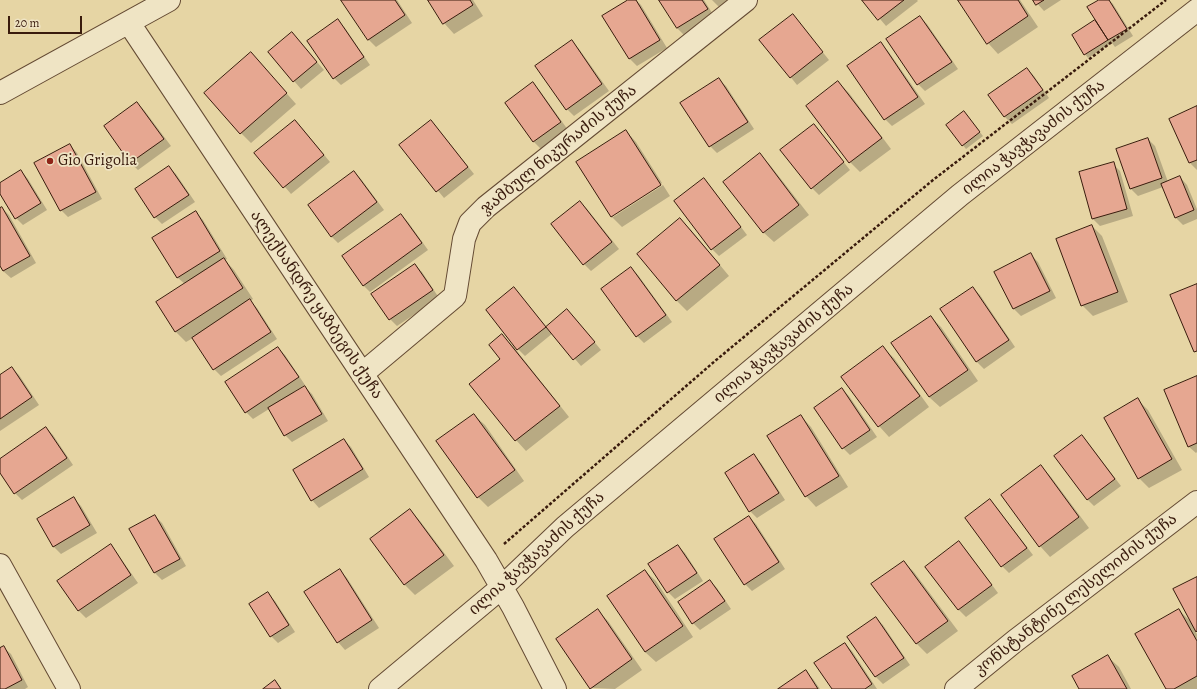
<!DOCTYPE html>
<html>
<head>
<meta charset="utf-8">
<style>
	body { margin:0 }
	#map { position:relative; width:1197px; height:689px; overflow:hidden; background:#e6d5a4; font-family:Alegreya,serif }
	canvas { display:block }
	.scale { position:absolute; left:8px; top:16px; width:74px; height:18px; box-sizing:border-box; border:2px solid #391b0d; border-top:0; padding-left:5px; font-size:12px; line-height:14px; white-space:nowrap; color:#391b0d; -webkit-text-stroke:3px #efe4c4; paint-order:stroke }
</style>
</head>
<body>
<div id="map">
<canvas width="1197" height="689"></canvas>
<div class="scale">20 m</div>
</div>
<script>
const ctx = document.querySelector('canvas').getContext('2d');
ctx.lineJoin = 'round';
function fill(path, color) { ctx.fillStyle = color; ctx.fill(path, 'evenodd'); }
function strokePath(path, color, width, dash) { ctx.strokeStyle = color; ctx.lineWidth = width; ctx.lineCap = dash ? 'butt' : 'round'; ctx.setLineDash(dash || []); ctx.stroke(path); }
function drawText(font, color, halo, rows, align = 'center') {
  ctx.font = font + ' Alegreya,"Noto Serif Georgian",serif'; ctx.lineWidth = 3.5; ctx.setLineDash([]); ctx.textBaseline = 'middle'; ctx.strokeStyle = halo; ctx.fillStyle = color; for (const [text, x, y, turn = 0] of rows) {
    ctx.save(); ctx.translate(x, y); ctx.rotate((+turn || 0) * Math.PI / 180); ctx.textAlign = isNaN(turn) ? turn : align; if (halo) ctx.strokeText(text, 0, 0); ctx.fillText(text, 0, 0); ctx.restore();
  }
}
fill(new Path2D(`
	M342 0H397L412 23 376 47 369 40Z
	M429 0H473L483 16 454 34 444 23Z
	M630 0H636L641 5 667 48 637 66 630 59 604 16Z
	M661 0H704L714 16 684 35 677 28Z
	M712 0H734L720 8Z
	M864 0H917L918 1 886 26Z
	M959 0H1020L1038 27 998 54 988 43Z
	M1034 0H1061L1044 11Z
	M1101 0H1109L1113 4 1133 36 1115 47 1112 43 1088 58 1085 54 1095 22 1099 24Z
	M793 15 829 60 797 85 761 40Z
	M920 17 927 24 958 69 925 91 918 84Z
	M338 21 345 28 370 65 341 85 334 78Z
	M292 33 324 70 301 89 269 52Z
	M571 42 579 49 609 91 574 116 567 109Z
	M881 44 888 51 925 104 892 126 885 119Z
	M251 53 296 104 251 143 241 133Z
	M1027 69 1034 76 1049 98 1012 124 1005 117 990 95Z
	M718 79 726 86 754 129 717 153 710 146Z
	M838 82 849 93 891 149 860 172 850 162Z
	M533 84 540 91 568 130 541 149 534 142 506 103Z
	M137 103 144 110 171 146 138 170 131 163 105 126Z
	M1197 108V170L1190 163 1170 120Z
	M967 116 983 136 966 149 947 125Z
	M814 125 850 170 819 195 812 188Z
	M302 128 330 162 291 194 256 153Z
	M438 129 474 174 444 198 401 146Z
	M626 131 636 142 662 183 613 214V217L663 185 670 196 622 227 611 216Z
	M1148 139 1155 146 1168 182 1180 177 1187 185 1197 209V219L1183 225 1175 217 1163 187 1138 196 1131 189Z
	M70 145 77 153 102 199 68 217 61 210Z
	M760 155 770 165 809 215 774 242 763 232Z
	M1113 164 1120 171 1133 216 1100 226 1093 219 1081 173Z
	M169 167 176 174 195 202 162 224 155 217Z
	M21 171 28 179 47 210 23 225 16 218 0 192V184Z
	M354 172 361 179 384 210 338 243 331 236Z
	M704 180 711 187 747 235 719 256 712 249 675 201Z
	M580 202 587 209 619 249 591 271 584 264Z
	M2 208 9 215 36 263 11 278 3 271 0 264V209Z
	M196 212 203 220 227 259 225 260 234 270 253 299 250 301 257 308 277 339 221 376 214 369 193 338 186 342 176 332 157 303 185 284 178 278 154 238Z
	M401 215 408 222 428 250 370 292 363 285Z
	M680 220 691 230 729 276 687 311 677 301 639 254Z
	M1092 226 1102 236 1128 302 1093 316 1082 305Z
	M1031 255 1038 262 1056 298 1021 316 1014 309Z
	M415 265 422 272 439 298 397 326 390 319Z
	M631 268 638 275 672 322 644 343 637 336Z
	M973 288 980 295 1015 347 984 369 977 362 942 310Z
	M514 289 546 327 574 317 601 350 581 366 553 333 525 356 518 349Z
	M931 317 941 327 978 381 940 407 929 397Z
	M502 336 513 346 569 417 526 451 516 440 471 384 501 359Z
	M278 348 285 355 305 385 294 392 295 393 305 387 312 394 328 421 292 442 285 435 269 409 253 419 246 412 226 383Z
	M883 348 894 358 929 407 889 437 879 426 843 377Z
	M12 368 19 375 39 405 0 431V376Z
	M1197 377V452L1196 453 1188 446Z
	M842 389 849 396 877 437 850 455 843 448Z
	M1138 400 1148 410 1182 470 1149 488 1139 478Z
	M474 415 485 425 524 481 488 507 478 497Z
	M801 416 811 427 848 487 816 507 806 496Z
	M46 428 53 435 73 465 22 500 15 493 0 471V460Z
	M1082 437 1089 444 1121 486 1094 506 1087 499Z
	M344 440 351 447 369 477 319 508 312 500 294 471Z
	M754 456 761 463 785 500 757 518 750 511Z
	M1041 466 1051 477 1089 528 1050 557 1040 546 1002 495Z
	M74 499 81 506 97 533 61 554 54 547 38 520Z
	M990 501 997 508 1033 555 1009 573 1002 566 966 519Z
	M410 510 420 521 454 566 415 595 405 585 372 539Z
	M155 516 162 523 186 566 162 580 155 573 131 529Z
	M749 517 756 524 785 569 752 591 745 584Z
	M959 543 966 550 998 593 966 617 959 610 926 567Z
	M110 546 117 553 138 583 86 618 79 611 59 581Z
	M678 546 685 553 703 581 675 599 668 592Z
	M904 562 914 572 958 631 927 654 917 644 873 585Z
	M340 571 347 578 379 628 345 650 338 642Z
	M645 571 656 581 693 637 656 662 645 652Z
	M1197 578V632L1195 631 1197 634V689H1167L1179 610 1192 623Z
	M710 581 717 588 731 609 700 630 693 623Z
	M268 594 275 601 295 632 278 643 271 636 251 605Z
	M598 611 608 621 642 670 615 689 591 688Z
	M876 618 883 625 910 665 883 684 876 677 848 638Z
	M845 644 852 651 877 689H833Z
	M3 647 11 654 28 687 25 689H0V649Z
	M1108 657 1119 667 1131 689H1080Z
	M806 672 813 679 820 689H780Z`), '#0003');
const building = new Path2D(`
	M341 0H395L405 15 368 40Z
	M428 0H470L473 5 443 24Z
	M628 0H636L660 40 629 59 602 16Z
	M659 0H702L708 9 677 28Z
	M862 0H904L878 20Z
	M958 0H1018L1028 16 987 44Z
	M1033 0H1044L1036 5Z
	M1099 0H1109L1127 29 1108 40 1087 7Z
	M793 14 823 52 790 78 759 40Z
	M920 16 952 62 917 85 886 39Z
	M338 19 364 57 333 79 307 41Z
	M1095 20 1108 40 1084 55 1072 35Z
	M292 32 317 62 293 82 268 52Z
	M572 40 602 84 566 110 535 66Z
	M881 42 918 97 884 120 847 66Z
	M251 52 287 93 240 134 204 93Z
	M1027 68 1043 90 1004 117 988 95Z
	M719 78 748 122 709 147 680 103Z
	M838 81 882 138 849 163 806 106Z
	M533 82 561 122 533 142 505 103Z
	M137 102 164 139 130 163 104 126Z
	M1197 106V160L1189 163 1169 119Z
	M964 111 980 132 962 146 946 125Z
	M295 120 324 155 283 188 254 153Z
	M431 120 468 167 436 192 399 145Z
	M814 124 844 162 811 189 780 150Z
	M626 130 661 185 611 217 576 162Z
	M1148 138 1162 178 1130 189 1116 149Z
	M70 144 96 192 60 211 34 163Z
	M760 153 799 205 763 233 723 182Z
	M1114 162 1127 209 1092 219 1079 172Z
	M169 166 189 195 154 218 135 189Z
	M21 170 41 203 15 219 0 194V183Z
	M354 171 377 202 331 237 308 205Z
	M1180 176 1194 210 1175 218 1161 184Z
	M704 178 741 227 711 250 674 201Z
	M580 201 612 242 583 265 551 224Z
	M2 207 30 256 3 271 0 266V208Z
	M196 211 220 251 177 278 152 238Z
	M401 214 422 243 363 286 342 256Z
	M680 218 720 265 676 301 637 254Z
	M1092 225 1118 292 1081 306 1056 239Z
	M1031 253 1050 291 1013 309 994 272Z
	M224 258 243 288 175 332 156 302Z
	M415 264 433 290 389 320 371 294Z
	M631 267 666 315 636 337 601 289Z
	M1197 284V351L1194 352 1170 295Z
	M514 287 546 327 517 350 486 310Z
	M973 287 1009 340 976 362 940 309Z
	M250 299 271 332 213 370 192 338Z
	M567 309 595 342 573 360 546 327Z
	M931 316 968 370 929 397 891 343Z
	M502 334 560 406 515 441 469 384 500 359 489 345Z
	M883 346 920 396 878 427 841 377Z
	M278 347 299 377 245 413 225 382Z
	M12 367 32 397 0 419V375Z
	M1197 376V443L1188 447 1164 390Z
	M305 386 322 414 284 436 268 408Z
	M842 388 870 430 842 449 814 408Z
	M1138 398 1172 459 1138 479 1104 418Z
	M474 414 515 470 477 498 436 441Z
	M801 415 839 476 805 497 767 436Z
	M46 427 67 458 14 494 0 473V459Z
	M1082 435 1115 479 1087 500 1054 456Z
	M344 439 363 469 311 501 293 470Z
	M754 454 779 493 749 512 725 473Z
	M1041 465 1079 517 1039 547 1001 495Z
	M74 497 90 525 53 547 37 519Z
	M990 499 1027 548 1001 567 965 518Z
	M410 509 444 555 404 585 370 539Z
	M155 515 180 559 154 573 129 529Z
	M749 516 779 562 744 585 714 539Z
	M959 541 992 585 958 610 925 567Z
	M111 544 131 575 78 611 57 581Z
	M678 545 697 573 667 593 648 564Z
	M904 561 948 621 916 644 871 584Z
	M340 569 372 620 337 643 304 592Z
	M645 570 683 626 645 652 607 596Z
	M1197 577V631L1196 632 1173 589Z
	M710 580 725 601 692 624 678 602Z
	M268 592 289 625 270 637 249 604Z
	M598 609 632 659 590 689 556 639Z
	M1179 609 1197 641V676L1174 689H1166L1135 634Z
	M876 617 904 658 875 677 847 637Z
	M845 643 872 684 865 689H832L814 663Z
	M4 646 22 680 5 689H0V648Z
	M1108 655 1127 689H1079L1072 676Z
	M806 670 818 689H778Z
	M275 680 281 689H263Z`);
fill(building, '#e6a791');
strokePath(building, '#391b0d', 1);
const minor = new Path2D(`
	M129 23 486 560 513 607 555 689
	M0 93 169 0
	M362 374 455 296 464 239 470 223 486 207 746 0
	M0 565 69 689
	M380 689 501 588 565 527 960 195 1197 10
	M956 689 1015 641 1197 502`);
strokePath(minor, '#644a33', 24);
strokePath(new Path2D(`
	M504 544 715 361 933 180 1166 0`), '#391b0d', 2.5, [3, 2]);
strokePath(minor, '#efe4c4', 22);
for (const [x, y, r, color] of [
	[50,161,4,"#8f2418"]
]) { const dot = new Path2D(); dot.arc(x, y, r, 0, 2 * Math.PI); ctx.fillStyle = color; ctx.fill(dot); strokePath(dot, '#efe4c4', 1.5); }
drawText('16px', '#391b0d', '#efe4c4', [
	["ილია ჭავჭავაძის ქუჩა",1034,138,-38],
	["ჯამბულ ნიკურაძის ქუჩა",559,150,-39],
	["ალექსანდრე ყაზბეგის ქუჩა",316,305,56],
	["ილია ჭავჭავაძის ქუჩა",784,344,-40],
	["ილია ჭავჭავაძის ქუჩა",537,554,-42],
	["კონსტანტინე ლესელიძის ქუჩა",1076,595,-38]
]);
drawText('16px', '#391b0d', '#efe4c4', [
	["Gio Grigolia",58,161]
], 'left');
</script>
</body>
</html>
